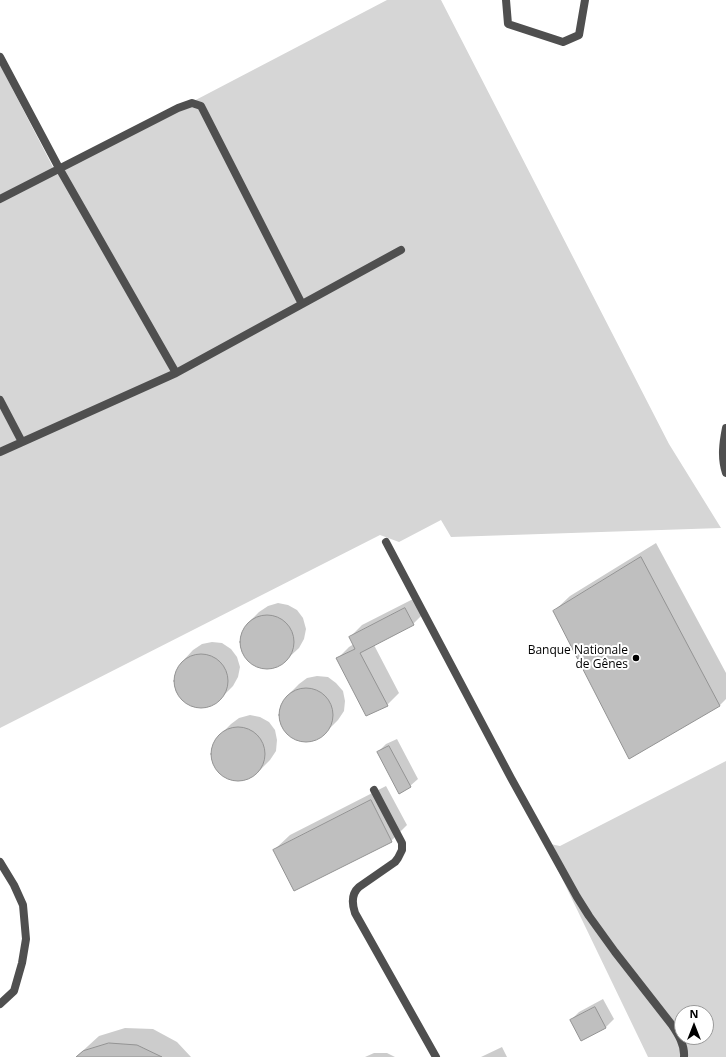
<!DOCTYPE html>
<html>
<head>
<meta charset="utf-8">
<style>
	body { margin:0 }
	#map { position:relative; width:726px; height:1057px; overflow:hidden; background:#fff; font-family:"Open Sans",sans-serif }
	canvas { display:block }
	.north { position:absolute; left:674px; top:1005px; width:40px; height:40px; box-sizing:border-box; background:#fff; border:1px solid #999; border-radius:50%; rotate:0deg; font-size:11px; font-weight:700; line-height:16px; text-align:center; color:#000 }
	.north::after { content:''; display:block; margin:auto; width:14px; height:18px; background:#000; clip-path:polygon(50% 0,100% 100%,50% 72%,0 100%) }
</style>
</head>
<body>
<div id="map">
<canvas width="726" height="1057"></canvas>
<div class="north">N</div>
</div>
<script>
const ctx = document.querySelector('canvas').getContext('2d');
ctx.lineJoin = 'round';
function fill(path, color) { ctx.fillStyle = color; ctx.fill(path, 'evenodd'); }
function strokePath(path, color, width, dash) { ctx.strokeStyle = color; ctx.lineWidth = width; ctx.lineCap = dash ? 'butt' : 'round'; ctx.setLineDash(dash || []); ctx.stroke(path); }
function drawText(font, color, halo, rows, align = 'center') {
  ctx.font = font + ' "Open Sans",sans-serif'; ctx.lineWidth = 4; ctx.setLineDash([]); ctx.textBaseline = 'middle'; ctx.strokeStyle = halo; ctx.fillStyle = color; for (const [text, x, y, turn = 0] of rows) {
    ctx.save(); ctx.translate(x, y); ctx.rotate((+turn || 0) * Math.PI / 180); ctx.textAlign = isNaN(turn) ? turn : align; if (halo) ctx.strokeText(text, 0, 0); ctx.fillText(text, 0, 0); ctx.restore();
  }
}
fill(new Path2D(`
	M387 0H441L669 444 721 528 451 537 441 520 399 542 380 535 0 728V65L56 173Z
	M726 761V1057H648L545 843 560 846ZM682 1013H706V1037H682Z`), '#d6d6d6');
fill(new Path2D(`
	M656 543 726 673V699L720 705 629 758 554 611 570 596Z
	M417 597 425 612 413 624 374 645 399 693 387 705 337 659 349 647 354 644 350 637 362 625Z
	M278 603 288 605 297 610 303 618 306 629 304 639 299 648 286 660 278 666 268 668 258 667 249 661 243 653 240 643 242 633 247 624 259 612 268 606Z
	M212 642 222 643 231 649 237 657 240 667 238 677 233 686 220 699 212 705 202 707 192 706 182 700 176 692 174 682 176 672 181 663 193 650 202 644Z
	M317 676 328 677 336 683 343 691 345 701 344 711 338 720 326 732 317 738 307 741 297 739 288 734 282 726 279 716 281 705 286 697 299 684 307 678Z
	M250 715 260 717 269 722 275 730 277 740 276 751 270 760 258 772 250 778 239 781 229 779 220 774 214 765 212 755 213 745 219 736 231 724 239 718Z
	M397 739 418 779 410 786 378 752 386 744Z
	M386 786 407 825 391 841 274 850 290 835Z
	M603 999 614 1019 606 1027 581 1040 571 1020 579 1012Z
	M125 1028 153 1029 177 1042 191 1057H76L99 1036Z
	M502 1047 507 1057H481Z
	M374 1053H387L395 1057H365Z`), '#0003');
const building = new Path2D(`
	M641 557 720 706 629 759 553 611Z
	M405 608 414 625 360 653 388 706 366 716 336 658 355 649 349 637Z
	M240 642a27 27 0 1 1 54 0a27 27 0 1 1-54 0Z
	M174 681a27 27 0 1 1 54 0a27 27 0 1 1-54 0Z
	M279 715a27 27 0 1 1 54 0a27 27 0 1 1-54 0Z
	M211 754a27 27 0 1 1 54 0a27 27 0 1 1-54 0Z
	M389 746 411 787 399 794 377 752Z
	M371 800 392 842 294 891 273 850Z
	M595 1007 606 1028 581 1041 570 1020Z
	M109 1043 137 1045 162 1057H76L83 1051Z`);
fill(building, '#bfbfbf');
strokePath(building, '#939393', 1);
strokePath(new Path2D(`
	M506 0 508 24 563 42 579 35 585 0
	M0 57 59 168 176 373
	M0 199 178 108 192 103 201 106 302 304
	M0 400 22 442
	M0 452 176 373 401 250
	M386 542 511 778 577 897 589 916 615 952 672 1025C678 1034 685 1045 684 1057
	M374 790 402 843V850L398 858 395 862 359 887C351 894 352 904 355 913L436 1057`), '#4f4f4f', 8);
strokePath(new Path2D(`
	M726 428C723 443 721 458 726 473
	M0 862 14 885 23 905 26 939 22 963 14 991 0 1004`), '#4f4f4f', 8);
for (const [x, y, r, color] of [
	[636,658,4,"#000"]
]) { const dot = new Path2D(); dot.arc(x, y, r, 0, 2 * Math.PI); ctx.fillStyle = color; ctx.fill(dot); strokePath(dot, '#fff', 1.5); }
drawText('12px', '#000', '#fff', [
	["Banque Nationale",628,651],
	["de Gênes",628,665]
], 'right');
</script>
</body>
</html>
